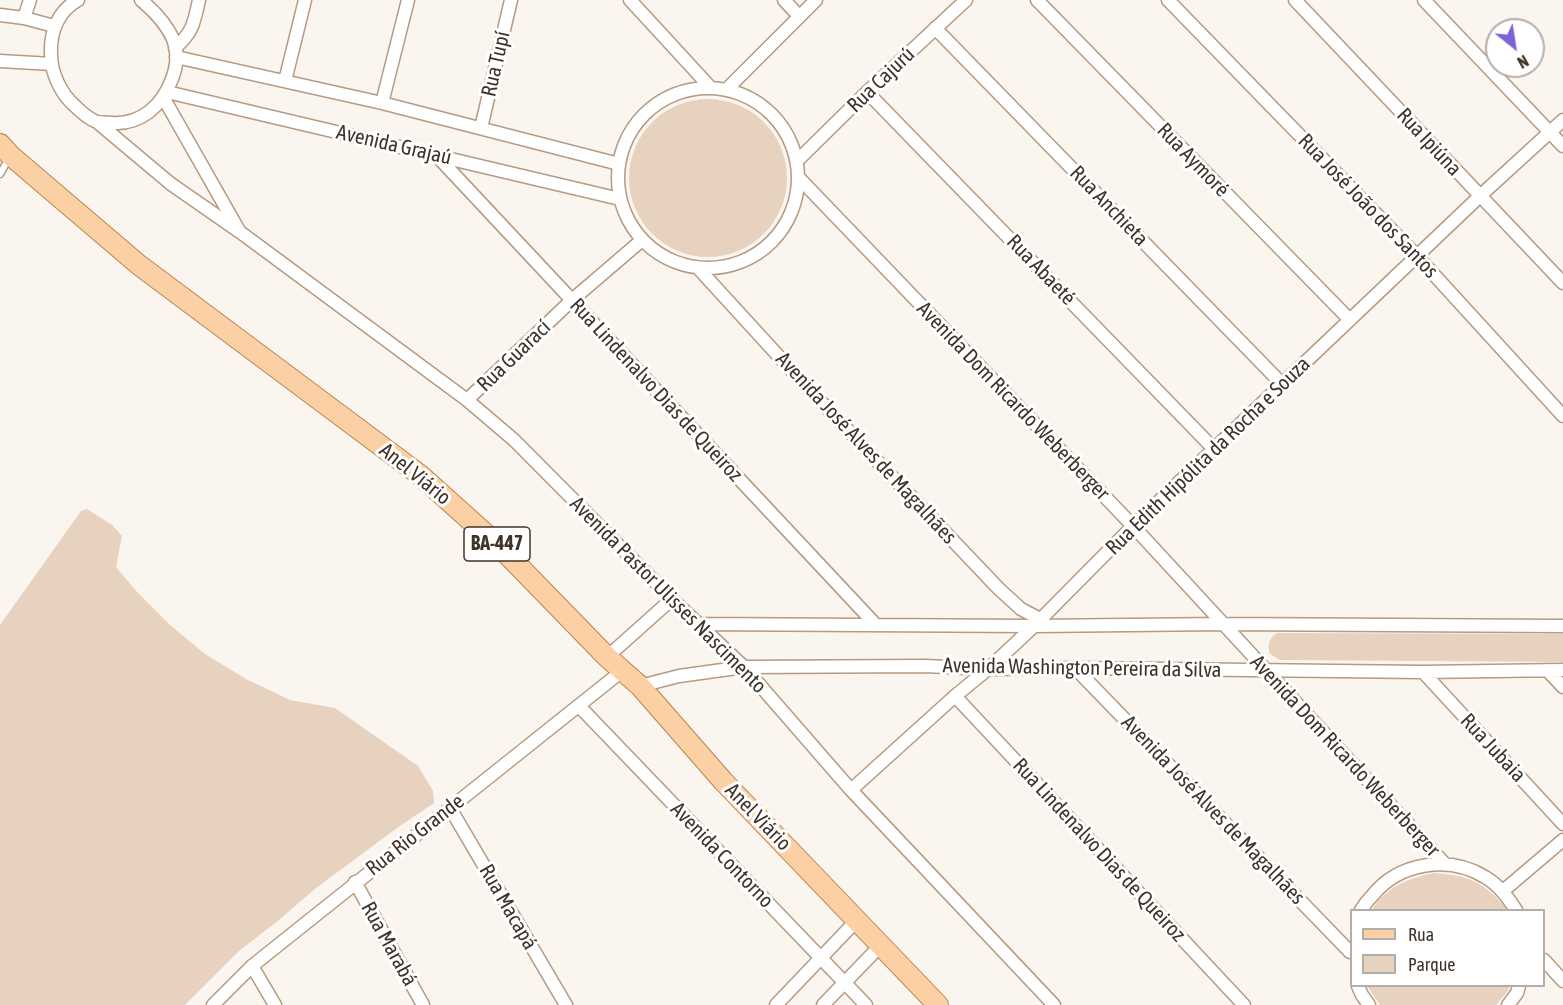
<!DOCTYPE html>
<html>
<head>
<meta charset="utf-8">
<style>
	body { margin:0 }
	#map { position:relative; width:1563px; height:1005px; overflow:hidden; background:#fbf5f0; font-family:"Asap Condensed",sans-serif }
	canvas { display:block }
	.legend { position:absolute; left:1350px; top:909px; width:195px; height:78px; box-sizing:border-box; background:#fff; border:2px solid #b3aeaa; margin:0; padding:8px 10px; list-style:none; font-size:18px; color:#40342a }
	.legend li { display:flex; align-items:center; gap:12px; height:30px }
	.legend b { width:30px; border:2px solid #b3aeaa }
	.north { position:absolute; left:1485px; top:18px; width:60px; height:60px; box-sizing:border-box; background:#fff; border:2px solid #b3aeaa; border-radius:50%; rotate:150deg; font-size:16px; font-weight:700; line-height:24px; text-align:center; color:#40342a }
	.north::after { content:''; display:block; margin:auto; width:21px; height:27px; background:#7f61dc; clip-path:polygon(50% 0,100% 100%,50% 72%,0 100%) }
</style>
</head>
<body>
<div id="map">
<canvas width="1563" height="1005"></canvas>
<ul class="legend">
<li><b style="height:8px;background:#fbd0a5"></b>Rua</li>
<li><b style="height:16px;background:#e7d2bf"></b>Parque</li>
</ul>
<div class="north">N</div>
</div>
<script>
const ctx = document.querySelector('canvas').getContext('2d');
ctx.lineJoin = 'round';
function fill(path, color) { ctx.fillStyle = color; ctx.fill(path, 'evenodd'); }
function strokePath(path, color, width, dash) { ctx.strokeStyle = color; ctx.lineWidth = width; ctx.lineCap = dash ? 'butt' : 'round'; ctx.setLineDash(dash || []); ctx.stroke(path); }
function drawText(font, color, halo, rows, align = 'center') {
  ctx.font = font + ' "Asap Condensed",sans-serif'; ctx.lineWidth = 6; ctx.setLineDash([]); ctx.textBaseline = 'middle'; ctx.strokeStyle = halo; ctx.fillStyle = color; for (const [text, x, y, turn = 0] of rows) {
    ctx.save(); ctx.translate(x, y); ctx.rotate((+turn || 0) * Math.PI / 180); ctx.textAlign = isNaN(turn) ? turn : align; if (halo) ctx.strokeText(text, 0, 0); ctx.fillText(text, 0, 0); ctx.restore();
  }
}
fill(new Path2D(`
	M629 178a79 79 0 1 1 158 0a79 79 0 1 1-158 0Z
	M87 509 112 525 122 536 116 567 138 593 170 625 205 654 246 679 290 700 335 708 418 766 433 791 434 803 397 828 316 888 279 920 239 951 185 1005H0V625L81 511Z
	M1277 633 1563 634V662L1280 660 1270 654C1267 645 1269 638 1277 633Z
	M1433 873C1468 875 1485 882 1507 910H1372C1386 887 1407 879 1433 873Z
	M1367 986H1510L1507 992 1496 1005H1380Z`), '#e7d2bf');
const service = new Path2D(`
	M0 174 9 158`);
const minor = new Path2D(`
	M78 0C58 11 50 32 51 54 51 73 61 94 75 106 81 112 89 119 97 122 102 123 107 122 111 123 141 125 162 106 172 79 177 66 178 51 173 39 166 23 154 11 141 0
	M630 0 711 88
	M784 0 799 16
	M1037 0 1350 320
	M1168 0 1417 256 1563 416
	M1295 0 1563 283
	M1424 0 1563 146
	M0 15 24 18 54 26
	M24 18 30 0
	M935 28 1282 384
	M175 48C193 32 194 23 199 0
	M176 57 382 103 619 164
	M0 61 52 64
	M285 81 305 0
	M618 178a90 90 0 1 1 180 0a90 90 0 1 1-180 0Z
	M727 89 816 0
	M167 92 620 199
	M867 92 1214 449
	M163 97 238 229
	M382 103 408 0
	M97 122 171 184 240 232 467 400 514 440 672 599 744 667 851 790 1054 1005
	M481 128 511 0
	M436 155 876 625
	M797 161 867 92 966 0
	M799 178 1133 526 1445 864
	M698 268 805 385 999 589 1021 609 1040 619
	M467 400 572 300 642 240
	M698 624 1034 626 1223 624 1563 626
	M607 657 672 599
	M1075 668 1350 952
	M1547 670 1563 687
	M1423 672 1563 824
	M640 686 679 676 744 667 925 666 988 669 1075 668 1423 672 1563 670
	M955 696 1244 1005
	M579 706 866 1005
	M851 790 955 696 988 669 1034 626 1133 526 1480 196 1563 120
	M450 808 566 1005
	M355 882 423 1005
	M1503 891 1563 840
	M1361 910C1364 905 1368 900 1372 896 1399 862 1449 855 1485 877 1499 885 1508 898 1516 910
	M1544 960 1563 981
	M252 966 275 1005
	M1358 986 1362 995 1369 1005
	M213 1005 252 966 622 671
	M776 1005 857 920
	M823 1005 881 945
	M1508 1005 1517 993 1519 986`);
const primary = new Path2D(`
	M0 144 10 155 139 265 420 475 500 547 607 657 640 686 723 781 938 1005`);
strokePath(service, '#b69a81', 9);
strokePath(minor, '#b69a81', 15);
strokePath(primary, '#b88553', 22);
strokePath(service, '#fff', 6);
strokePath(minor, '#fff', 12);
strokePath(primary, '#fbd0a5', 20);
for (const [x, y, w] of [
	[497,544,66]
]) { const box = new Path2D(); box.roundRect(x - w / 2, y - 17, w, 34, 4.5); ctx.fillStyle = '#fff'; ctx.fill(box); strokePath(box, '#40342a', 1.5); }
drawText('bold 20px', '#40342a', null, [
	["BA-447",497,544]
]);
drawText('21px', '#40342a', '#fff', [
	["Rua Tupí",496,64,-77],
	["Rua Cajurú",881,80,-44],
	["Rua Ipiúna",1429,142,47],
	["Avenida Grajaú",394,145,13],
	["Rua Aymoré",1193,160,46],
	["Rua Anchieta",1109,206,46],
	["Rua José João dos Santos",1368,206,46],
	["Rua Abaeté",1041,270,46],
	["Rua Guarací",514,356,-44],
	["Rua Lindenalvo Dias de Queiroz",656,390,47],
	["Avenida Dom Ricardo Weberberger",1013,401,46],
	["Avenida José Alves de Magalhães",866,448,47],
	["Rua Edith Hipólita da Rocha e Souza",1208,456,-44],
	["Anel Viário",415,474,39],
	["Avenida Pastor Ulisses Nascimento",668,595,45],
	["Avenida Washington Pereira da Silva",1082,668,1],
	["Rua Jubaia",1493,748,47],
	["Avenida Dom Ricardo Weberberger",1345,756,47],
	["Avenida José Alves de Magalhães",1213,810,46],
	["Anel Viário",758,817,46],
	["Rua Rio Grande",415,835,-38],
	["Rua Lindenalvo Dias de Queiroz",1099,850,47],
	["Avenida Contorno",722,855,46],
	["Rua Macapá",508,907,60],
	["Rua Marabá",389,944,61]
]);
</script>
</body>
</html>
